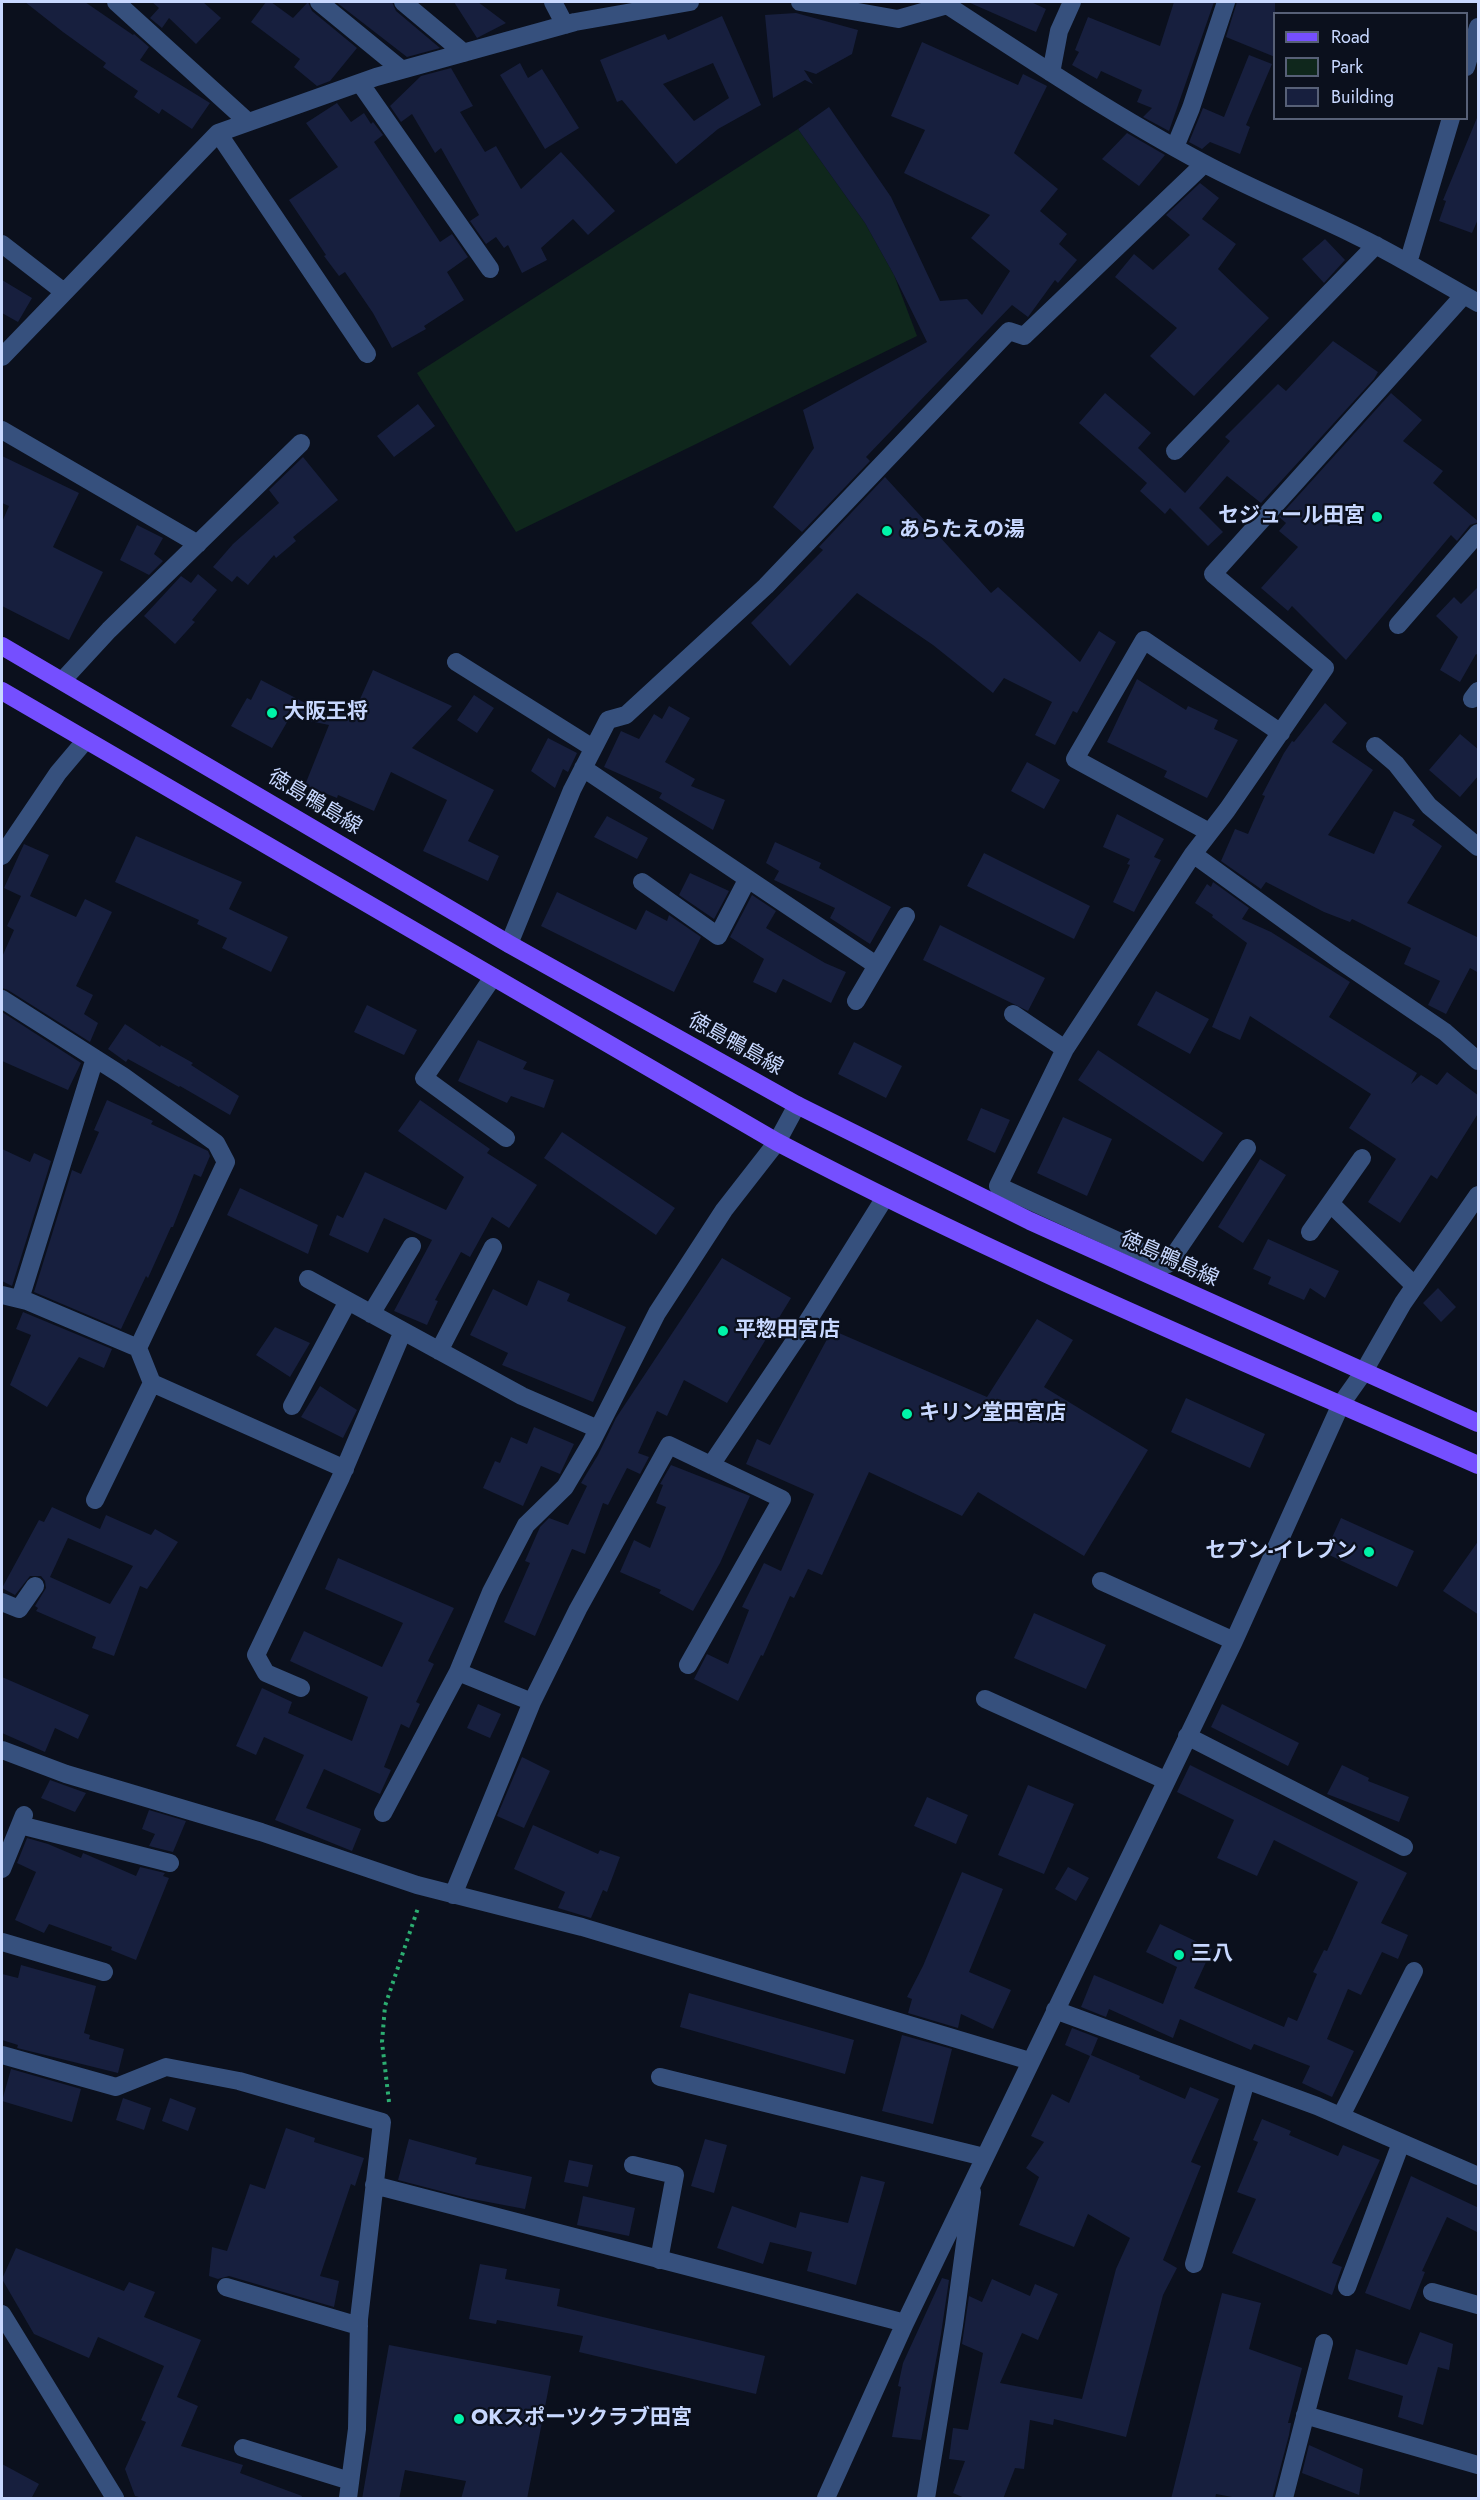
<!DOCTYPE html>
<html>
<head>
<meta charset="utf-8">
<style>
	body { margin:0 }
	#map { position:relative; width:1480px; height:2500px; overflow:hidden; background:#0b101d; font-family:Jost,sans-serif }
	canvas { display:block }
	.frame { position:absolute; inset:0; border:3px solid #c8d8ff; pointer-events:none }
	.legend { position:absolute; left:1273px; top:12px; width:195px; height:108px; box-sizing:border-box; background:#0b101d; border:2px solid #576077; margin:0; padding:8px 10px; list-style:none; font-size:18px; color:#c8d8ff }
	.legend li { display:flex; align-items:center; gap:12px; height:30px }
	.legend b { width:30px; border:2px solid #576077 }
</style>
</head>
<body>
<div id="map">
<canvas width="1480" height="2500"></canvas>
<div class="frame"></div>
<ul class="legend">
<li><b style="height:8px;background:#754fff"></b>Road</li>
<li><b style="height:16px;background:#0f271c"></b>Park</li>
<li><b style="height:16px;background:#171f3e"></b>Building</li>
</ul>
</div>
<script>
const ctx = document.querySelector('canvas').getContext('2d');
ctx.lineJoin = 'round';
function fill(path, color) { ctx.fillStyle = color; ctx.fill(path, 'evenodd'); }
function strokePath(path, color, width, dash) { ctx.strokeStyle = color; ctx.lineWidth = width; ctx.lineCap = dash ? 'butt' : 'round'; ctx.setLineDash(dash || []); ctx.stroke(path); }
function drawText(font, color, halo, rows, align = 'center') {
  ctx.font = font + ' Jost,"Noto Sans JP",sans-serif'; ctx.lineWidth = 4.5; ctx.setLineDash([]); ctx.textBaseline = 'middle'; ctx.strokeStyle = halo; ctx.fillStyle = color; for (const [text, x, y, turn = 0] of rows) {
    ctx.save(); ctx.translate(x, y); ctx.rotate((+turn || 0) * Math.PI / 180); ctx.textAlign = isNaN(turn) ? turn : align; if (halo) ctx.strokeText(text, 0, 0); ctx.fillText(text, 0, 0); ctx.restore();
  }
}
fill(new Path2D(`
	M798 129 865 223 894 275 917 336 516 532 417 373Z`), '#0f271c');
fill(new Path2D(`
	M25 2H85L133 35 134 34 149 47 140 60 210 103 192 129 162 109 159 114 134 97 138 91 103 67 106 63 63 32Z
	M152 2H203L221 18 196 44 169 18 162 28 150 18 159 8Z
	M266 2H271L293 18 308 2 312 11 357 48 330 81 317 86 294 67 300 59 251 22Z
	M336 2H392L396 11 440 48 407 57Z
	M454 2H478L506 23 477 38Z
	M968 2H1031L1046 9 1036 32Z
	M1174 2H1214L1169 131 1143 117 1152 108 1137 102 1142 90 1101 71 1097 79 1072 65 1079 52 1075 50 1088 17 1160 46Z
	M1237 2H1275V57L1226 37Z
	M796 13 858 30 852 54 816 74 804 70 813 84 805 80 773 98 765 15Z
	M722 16 761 105 718 129 676 164 622 100 617 102 600 60 665 34 668 40ZM713 63 729 98 694 121 663 84Z
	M922 42 1018 85 1023 74 1047 86 1014 153 1058 189 1040 211 1067 234 1059 244 1077 260 1058 283 1055 280 1028 317 1012 305 866 457 870 461 802 532 773 507 814 448 803 410 927 342 894 275 865 223 798 129 829 107 891 197 940 301 967 299 982 315 1010 271 971 238 990 215 904 173 925 130 891 116Z
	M1249 55 1272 64 1246 125 1250 127 1240 154 1210 142 1202 149 1189 142 1203 108 1224 117Z
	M520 63 528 78 542 69 579 128 545 149 500 75Z
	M451 68 473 106 460 112 485 152 496 146 521 189 561 152 615 211 588 235 573 219 541 248 547 260 522 273 508 245 504 248 496 237 486 244 470 221 479 215 441 148 435 153 412 114 401 122 390 106 421 76Z
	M337 103 351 122 364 113 371 124 373 122 383 135 374 142 440 242 452 234 468 257 447 272 464 300 424 326 426 329 392 348 373 313 345 272 339 276 324 256 326 255 289 200 338 167 306 123Z
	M1479 113V217L1472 233 1439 221 1446 201 1443 200Z
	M1127 133 1165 155 1139 186 1102 159Z
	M1200 183 1219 198 1202 219 1236 244 1218 269 1269 318 1194 396 1150 356 1177 328 1115 277 1134 254 1153 270 1190 235 1166 215Z
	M1325 239 1345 260 1324 283 1302 259Z
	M2 280 32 298 18 322 2 313Z
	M1333 341 1378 372 1374 379 1261 503 1227 476 1199 508 1223 532 1208 546 1170 508 1165 514 1140 491 1147 483 1079 423 1105 393 1151 433 1138 448 1185 493 1230 441 1225 437 1278 384 1286 391Z
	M1391 393 1422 420 1403 441 1443 471 1433 483 1479 522 1470 525 1457 541 1451 535 1346 660 1292 606 1288 611 1261 588 1298 547 1279 531 1286 523 1279 517Z
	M418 404 435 426 394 457 377 436Z
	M2 456 79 493 53 547 103 572 69 640 2 606V522L9 506 2 503Z
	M303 457 338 500 293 537 296 541 276 558 274 555 248 585 237 576 232 582 213 567 233 544 279 503 269 490Z
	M885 477 991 593 998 587 1080 662 1099 631 1116 642 1077 713 1073 711 1055 745 1035 735 1052 702 1004 678 993 693 933 645 857 593 790 666 751 623 823 550 819 547Z
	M137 525 163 538 154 554 163 561 149 575 120 560Z
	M198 574 217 590 192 620 195 622 175 644 144 616 181 576 191 583Z
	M1479 586V656L1476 654 1460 682 1440 670 1458 637 1436 616 1454 597 1461 604Z
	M373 670 452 706 412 748 494 790 468 841 499 856 488 881 423 851 447 800 391 772 374 811 338 795 337 798 305 785 329 725 290 717 272 748 231 726 247 698 251 700 261 680 336 719 340 711 352 717Z
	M1137 679 1186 710 1188 706 1218 720 1214 729 1238 740 1207 798 1164 777 1167 771 1107 742Z
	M474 695 494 708 477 733 457 720Z
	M1325 703 1347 723 1332 742 1373 770 1328 835 1374 854 1394 811 1415 820 1412 825 1442 846 1407 903 1479 938V973L1470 968 1446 1014 1428 1005 1440 981 1404 964 1411 948 1352 919 1350 922 1324 912 1266 882 1261 889 1221 861 1235 829 1248 834 1265 796 1262 795 1284 753 1292 741 1294 742Z
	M669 706 690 718 665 762 695 779 691 786 725 800 713 830 659 798 662 793 604 767 621 731 639 739 654 714 662 719Z
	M1460 734 1479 750V775L1460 797 1429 770Z
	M548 738 577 753 568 772 563 769 555 788 531 771Z
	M1027 762 1060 780 1044 809 1011 791Z
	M1117 814 1164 839 1154 857 1161 860 1134 912 1113 902 1130 865 1127 864 1130 859 1103 847Z
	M607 816 648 838 637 859 594 837Z
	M136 836 242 882 229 909 288 937 271 972 222 948 227 938 197 924 199 920 115 882Z
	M775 842 821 863 819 868 891 907 870 944 830 918 835 908 774 880 779 871 766 863Z
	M24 844 49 855 30 896 76 917 85 899 112 912 76 986 93 995 84 1014 98 1023 90 1042 8 990 2 988V957L14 930 7 926 21 896 4 888Z
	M984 853 1090 906 1074 939 967 886Z
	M690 873 729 891 714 919 679 895Z
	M1213 882 1249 908 1242 919 1271 932 1350 982 1329 1017 1417 1073 1411 1084 1421 1075 1437 1085 1447 1072 1479 1096V1112L1437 1179 1431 1175 1400 1223 1368 1202 1396 1159 1349 1128 1371 1094 1250 1016 1240 1040 1212 1027 1247 943 1212 917 1213 915 1195 903 1207 884 1211 887Z
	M557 892 636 930 646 910 667 921 669 915 701 937 674 992 541 926Z
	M752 895 776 911 766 928 825 963 846 972 831 1003 783 979 776 993 753 982 764 959 730 937Z
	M940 925 1045 978 1028 1011 923 960Z
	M1156 991 1209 1019 1190 1054 1137 1025Z
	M367 1005 417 1030 404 1055 354 1032Z
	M2 1012 81 1063 68 1090 2 1061Z
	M125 1024 160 1047 161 1045 193 1063 191 1065 239 1096 230 1115 180 1086 179 1087 128 1059 126 1062 108 1049Z
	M478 1040 527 1062 523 1069 554 1080 544 1108 511 1096 507 1103 458 1081Z
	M854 1042 902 1066 886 1098 838 1074Z
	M1098 1050 1223 1133 1203 1162 1078 1080Z
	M107 1100 153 1121 151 1124 208 1151 210 1156 201 1177 194 1174 173 1227H171L148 1278 146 1276 121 1329 34 1292 72 1170 81 1174 99 1132 94 1130Z
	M420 1100 490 1149 487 1153 537 1185 509 1228 492 1217 470 1257 461 1252 435 1300 438 1301 427 1325 394 1311 432 1240 384 1218 368 1253 329 1235 337 1215 343 1218 365 1172 446 1210 464 1177 398 1131Z
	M981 1108 1010 1120 995 1153 967 1140Z
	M1063 1117 1112 1139 1087 1196 1037 1173Z
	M562 1132 675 1208 656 1235 544 1158Z
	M2 1149 30 1162 34 1153 51 1161 12 1286 2 1281Z
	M1260 1159 1286 1175 1243 1243 1218 1227Z
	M240 1188 318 1225 308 1254 227 1215Z
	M1268 1239 1339 1271 1325 1298 1310 1288 1304 1300 1268 1284 1271 1277 1253 1269Z
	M722 1258 791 1298 727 1403 684 1380 667 1416 657 1411 638 1453 649 1457 640 1474 627 1468 608 1505 603 1503 585 1554 572 1549 535 1636 504 1622 530 1563 525 1561 540 1527 549 1518 568 1525 587 1486 581 1483 598 1455 616 1418Z
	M538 1280 570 1294 567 1301 626 1327 593 1402 502 1365 508 1353 470 1335 493 1289 527 1306Z
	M1438 1288 1456 1307 1441 1322 1423 1303Z
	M23 1312 112 1349 104 1368 79 1357 47 1407 10 1385 31 1335 16 1329Z
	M1037 1319 1073 1340 1044 1387 1148 1450 1084 1556 978 1492 962 1516 869 1472 822 1575 808 1569 794 1598 790 1596 763 1656 761 1655 738 1701 694 1679 707 1654 728 1664 749 1610 742 1607 764 1563 781 1571 814 1494 746 1464 757 1439 770 1445 832 1330 987 1397Z
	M275 1327 310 1343 290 1377 256 1355Z
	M320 1386 357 1410 343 1438 301 1417Z
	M1186 1398 1265 1434 1250 1468 1171 1432Z
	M534 1427 574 1444 560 1474 541 1466 523 1506 483 1488 495 1461 500 1463 511 1437 527 1444Z
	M671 1465 750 1496 720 1563 693 1611 659 1593 661 1590 620 1572 634 1540 650 1548 666 1507 656 1503 663 1485 660 1484Z
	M52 1507 100 1529 106 1515 151 1535 155 1529 178 1542 147 1589 140 1586 114 1656 92 1648 96 1637 36 1611 38 1608 35 1606 46 1588 45 1581 41 1576H30L15 1595 2 1588 39 1520 44 1522ZM68 1538 133 1566 110 1604 50 1577Z
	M1341 1518 1414 1551 1397 1587 1325 1553Z
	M1479 1540V1615L1443 1591Z
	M338 1558 454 1608 428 1661 434 1664 416 1702 420 1704 409 1728 401 1724 384 1767 391 1770 380 1794 324 1769 306 1808 361 1829 352 1851 275 1820 304 1755 264 1737 256 1755 236 1746 262 1688 292 1702 288 1713 352 1741 368 1697 290 1661 304 1631 382 1667 403 1623 325 1589Z
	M1034 1613 1106 1645 1086 1689 1014 1658Z
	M2 1677 89 1715 78 1739 55 1728 45 1752 2 1733Z
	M478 1704 501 1714 490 1738 467 1728Z
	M1222 1704 1299 1743 1288 1766 1211 1727Z
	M522 1757 550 1771 524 1828 497 1816Z
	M1190 1765 1407 1873 1381 1923 1408 1935 1398 1959 1382 1952 1361 1995 1348 1989 1327 2039 1354 2051 1332 2097 1302 2083 1310 2066 1254 2044 1251 2050 1180 2019 1173 2038 1109 2009 1106 2017 1081 2007 1094 1975 1163 2004 1177 1967 1146 1952 1160 1924 1212 1949 1194 1988 1284 2027 1288 2017 1297 2021 1317 1974 1313 1972 1324 1950 1327 1951 1358 1882 1274 1840 1257 1876 1217 1858 1234 1820 1177 1792Z
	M1342 1765 1369 1778 1368 1781 1409 1797 1399 1822 1327 1794Z
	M50 1780 86 1793 75 1812 41 1798Z
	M1028 1785 1074 1804 1044 1874 998 1855Z
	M927 1797 968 1815 956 1844 914 1826Z
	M149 1810 186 1821 173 1852 149 1846 155 1834 142 1829Z
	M533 1825 598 1854 600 1850 620 1857 607 1892 603 1890 591 1918 558 1908 565 1892 514 1869Z
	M27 1838 48 1844 81 1858 83 1853 136 1876 140 1867 165 1873 163 1876 169 1878 136 1960 111 1950 112 1947 49 1924 44 1933 15 1920 36 1872 17 1863Z
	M1068 1867 1089 1878 1076 1901 1055 1889Z
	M962 1872 1003 1889 969 1972 1011 1990 993 2029 961 2014 958 2028 908 2013 912 1999 907 1997 923 1966Z
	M21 1965 96 1986 84 2033 90 2035 89 2039 124 2049 118 2073 17 2048 18 2045 2 2040V1974L18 1978Z
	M689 1993 854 2040 845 2074 680 2027Z
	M1072 2028 1098 2038 1091 2055 1140 2076 1139 2079 1185 2099 1190 2087 1219 2099 1191 2162 1201 2166 1163 2260 1177 2268 1163 2295 1126 2437 1054 2419 1053 2425 1030 2420 1024 2469 1015 2468 1003 2499H967L953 2493 965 2461 949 2459 953 2428 968 2430 983 2353 962 2344 969 2296 982 2302 992 2279 1030 2296 1035 2284 1058 2294 1038 2340 1022 2333 1000 2383 1082 2399 1116 2269 1130 2238 1088 2214 1074 2247 1019 2225 1039 2177 1026 2168 1044 2142 1031 2136 1052 2094 1069 2103 1090 2056 1065 2045Z
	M902 2035 952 2049 933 2124 882 2111Z
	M11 2069 81 2089 72 2122 2 2101Z
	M123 2098 151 2108 144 2130 116 2120Z
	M170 2098 196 2108 188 2131 162 2121Z
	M1262 2119 1291 2131 1289 2135 1338 2156 1343 2145 1380 2160 1332 2263 1342 2267 1332 2295 1232 2253 1256 2199 1237 2192 1258 2142 1253 2140Z
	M286 2128 315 2138 314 2142 364 2158 355 2186 351 2184 320 2276 339 2281 334 2307 229 2276 218 2279 209 2276 212 2247 227 2251 250 2184 265 2189Z
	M409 2139 477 2158 475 2164 532 2177 525 2209 467 2198 398 2180Z
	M705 2139 727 2145 714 2193 691 2186Z
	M569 2160 593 2165 588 2187 564 2182Z
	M861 2176 885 2182 856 2285 807 2271 812 2252 770 2242 763 2264 717 2248 732 2206 796 2228 800 2212 848 2223Z
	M1411 2176 1479 2208V2233L1447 2217 1422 2271 1425 2272 1410 2310 1365 2293Z
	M583 2196 635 2208 629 2236 577 2225Z
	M16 2248 124 2291 129 2282 155 2292 144 2317 201 2340 177 2397 198 2406 181 2446 243 2465 240 2473 302 2496 301 2499H148L135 2496 125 2469 146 2422 141 2420 164 2366 98 2337 89 2358 34 2334 2 2279Z
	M480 2264 507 2269 505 2279 560 2289 557 2306 765 2356 756 2394 579 2352 583 2336 497 2320 496 2324 469 2319Z
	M942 2278 949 2280 941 2334 921 2440 892 2437 901 2387 898 2386 903 2363Z
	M1222 2293 1261 2303 1249 2349 1302 2368 1288 2423H1291L1289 2435 1272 2499H1243L1216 2494 1215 2499H1171Z
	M1420 2332 1453 2344 1449 2370 1438 2367 1423 2425 1398 2417 1403 2396 1348 2379 1356 2349 1407 2365Z
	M389 2345 551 2376 527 2499H461L466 2481 405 2470 399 2499H362Z
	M1309 2445 1363 2469 1359 2495 1302 2473Z
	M2 2464 39 2484 31 2499H2Z`), '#171f3e');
strokePath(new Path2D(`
	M389 2102 382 2042 385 2006 418 1908`), '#2cae71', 4, [3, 4.5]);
strokePath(new Path2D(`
	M116 2 248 122
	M319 2 402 70
	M403 2 464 53
	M553 2 565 25
	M800 2 898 19 947 5C1031 60 1115 116 1203 163 1270 199 1343 225 1408 263
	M1466 67 1478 27
	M1051 73 1059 31 1072 2
	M360 83 490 269
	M1451 118 1408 263 1478 303
	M218 133 367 354
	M1175 147 1191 108 1226 2
	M2 244 64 292
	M2 357 218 133 376 77 575 22 690 2
	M2 430 198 544
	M1175 451 1376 245
	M1398 625 1478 533
	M456 662 593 748
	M62 681 109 630 301 443
	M1472 699 1478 691
	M1375 746 1396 764 1429 806 1478 847
	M583 768 876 965
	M1209 832 1075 759 1144 640 1281 733
	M1193 854 1338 959 1445 1032 1478 1061
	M2 856 58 773 85 741
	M642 882 718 936 747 880
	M509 944 572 790 608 720 626 715 766 586 1009 331 1024 336 1204 164
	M493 977 424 1078 506 1138
	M2 999 123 1076 216 1143 226 1162 138 1348 152 1383
	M856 1001 906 916
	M1013 1014 1065 1049
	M1247 1148 1168 1264 998 1186 1065 1049 1193 854 1227 810 1325 668 1213 574 1464 295
	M1331 1204 1415 1286
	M1310 1232 1362 1158
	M308 1279 522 1396 598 1429
	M2 1295 27 1301 138 1348
	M20 1299 95 1058
	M371 1314 412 1246
	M439 1351 493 1247
	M292 1406 348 1301
	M711 1465 804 1327 884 1199
	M95 1500 152 1383 345 1469
	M1101 1581 1234 1641
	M2 1602 19 1609 35 1586
	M458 1672 491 1592 526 1525 565 1487 591 1443 657 1313 724 1210 777 1142 797 1105
	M301 1688 266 1673 256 1655 341 1477 403 1331
	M985 1699 1165 1780
	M1187 1736 1404 1847
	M2 1750 66 1774 261 1832 417 1885 582 1927 1030 2061
	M383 1813 458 1672 532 1702 578 1609 669 1445 782 1499 688 1665
	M20 1825 170 1863
	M2 1869 24 1815
	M453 1895 532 1702
	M2 1942 104 1972
	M1055 2010 1317 2106 1478 2176
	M2 2055 116 2087 166 2067 239 2081 382 2122 359 2319 357 2429 348 2498
	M660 2077 984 2157
	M1341 2116 1414 1971
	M633 2165 675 2175 659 2260
	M374 2185 905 2323
	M1194 2264 1246 2081
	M226 2287 359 2326
	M1347 2287 1401 2143
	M1432 2292 1478 2305
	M2 2314 115 2498
	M1305 2415 1478 2465
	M243 2448 350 2481
	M826 2498 905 2323 1234 1641 1341 1404 1363 1373 1403 1303 1478 1195
	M926 2498 954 2325 972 2192
	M1284 2498 1324 2343`), '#36507d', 18);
strokePath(new Path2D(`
	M2 646 509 944 797 1105 1030 1221 1478 1423
	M2 691 777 1142C1005 1262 1243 1361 1478 1465`), '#754fff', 18);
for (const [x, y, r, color] of [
	[1377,517,6,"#00f3a8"],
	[887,531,6,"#00f3a8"],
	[272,713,6,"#00f3a8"],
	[723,1331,6,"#00f3a8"],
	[907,1414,6,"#00f3a8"],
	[1369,1552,6,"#00f3a8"],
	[1179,1955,6,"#00f3a8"],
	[459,2419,6,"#00f3a8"]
]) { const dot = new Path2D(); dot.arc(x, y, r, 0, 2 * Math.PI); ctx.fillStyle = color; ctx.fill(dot); strokePath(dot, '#0b101d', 2); }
drawText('bold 21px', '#c8d8ff', '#0b101d', [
	["セジュール田宮",1365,517,"right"],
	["あらたえの湯",899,531],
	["大阪王将",284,713],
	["平惣田宮店",735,1331],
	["キリン堂田宮店",919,1414],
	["セブン-イレブン",1357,1552,"right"],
	["三八",1191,1955],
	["OKスポーツクラブ田宮",471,2419]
], 'left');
drawText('21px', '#c8d8ff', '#0b101d', [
	["徳島鴨島線",314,803,31],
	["徳島鴨島線",735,1045,29],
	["徳島鴨島線",1169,1260,24]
]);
</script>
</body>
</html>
